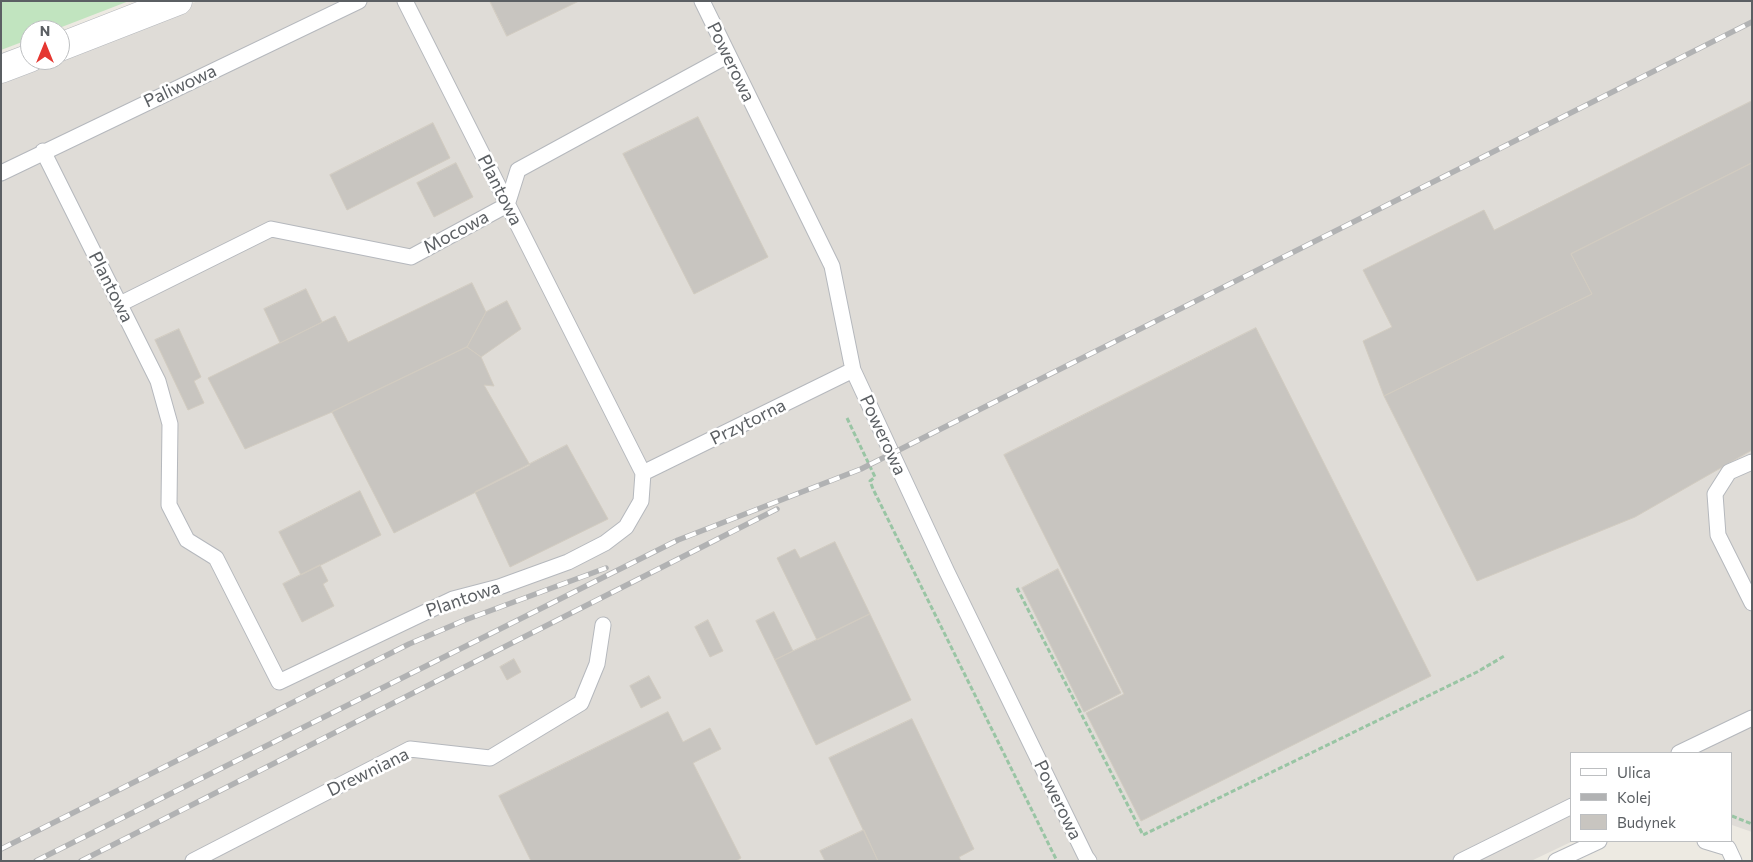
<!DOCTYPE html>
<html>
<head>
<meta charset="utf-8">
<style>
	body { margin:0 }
	#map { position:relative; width:1753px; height:862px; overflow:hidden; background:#edeae2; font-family:Commissioner,sans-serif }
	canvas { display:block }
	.frame { position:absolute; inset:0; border:2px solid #5b5f63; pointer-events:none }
	.legend { position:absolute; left:1570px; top:752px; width:162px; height:90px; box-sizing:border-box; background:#fff; border:1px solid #bdbfc1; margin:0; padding:6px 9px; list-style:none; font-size:15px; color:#5b5f63 }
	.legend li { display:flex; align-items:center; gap:10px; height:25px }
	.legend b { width:25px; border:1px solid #bdbfc1 }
	.north { position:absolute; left:20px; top:20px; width:50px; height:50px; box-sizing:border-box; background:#fff; border:1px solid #bdbfc1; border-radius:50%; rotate:0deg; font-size:14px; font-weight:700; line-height:20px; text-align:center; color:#5b5f63 }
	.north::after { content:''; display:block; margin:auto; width:18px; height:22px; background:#e53731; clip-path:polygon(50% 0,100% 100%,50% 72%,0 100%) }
</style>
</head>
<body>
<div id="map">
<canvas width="1753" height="862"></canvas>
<div class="frame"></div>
<ul class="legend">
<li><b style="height:6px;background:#fff"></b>Ulica</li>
<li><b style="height:6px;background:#b1b2b3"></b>Kolej</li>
<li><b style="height:14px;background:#c8c5c0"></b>Budynek</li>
</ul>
<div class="north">N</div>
</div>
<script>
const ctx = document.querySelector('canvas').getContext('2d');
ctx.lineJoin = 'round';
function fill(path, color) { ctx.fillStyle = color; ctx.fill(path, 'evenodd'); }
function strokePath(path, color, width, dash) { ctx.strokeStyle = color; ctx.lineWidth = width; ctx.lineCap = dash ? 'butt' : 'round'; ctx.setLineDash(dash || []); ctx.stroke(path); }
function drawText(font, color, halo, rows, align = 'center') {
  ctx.font = font + ' Commissioner,sans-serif'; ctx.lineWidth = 5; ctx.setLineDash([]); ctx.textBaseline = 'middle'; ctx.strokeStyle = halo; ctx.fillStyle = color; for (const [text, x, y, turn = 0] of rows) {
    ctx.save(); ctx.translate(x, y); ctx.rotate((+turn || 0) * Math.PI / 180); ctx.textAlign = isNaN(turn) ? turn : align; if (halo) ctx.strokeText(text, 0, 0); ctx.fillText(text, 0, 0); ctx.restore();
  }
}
fill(new Path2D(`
	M198 1H1752V832L1732 825V753H1572L1573 841 1531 861H1V78L47 60H60V55Z`), '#dfdcd7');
fill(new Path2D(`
	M1 1H129L54 30H30V39L1 50Z`), '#c1e4bf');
const building = new Path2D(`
	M490 1H579L507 36Z
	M1752 101V163L1571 254 1592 294 1384 396 1363 341 1392 327 1363 270 1484 210 1494 230Z
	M698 117 768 257 694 294 623 154Z
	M433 123 450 158 347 210 330 175Z
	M456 163 473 197 434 217 417 183Z
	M1752 163V450L1635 517 1477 581 1384 396 1592 294 1571 254Z
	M472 283 486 312 467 347 332 412 245 449 208 378 335 316 348 342Z
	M306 289 322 322 280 343 264 309Z
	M507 301 521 329 481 357 467 347 486 312Z
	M1256 328 1431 676 1141 821 1086 713 1124 694 1004 455Z
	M179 329 201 377 194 381 204 403 188 410 155 340Z
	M467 347 481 357 494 386 484 385 530 465 394 533 332 412Z
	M567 445 608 519 510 567 475 492Z
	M360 491 381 535 301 575 279 532Z
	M835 542 870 614 817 640 777 558 795 549 800 558Z
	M320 565 328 581 323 584 334 606 302 622 283 584Z
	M1058 569 1121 693 1084 712 1022 588Z
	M774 612 793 651 775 660 756 621Z
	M870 614 911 700 816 745 775 660Z
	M708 620 723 651 710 657 695 627Z
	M514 659 521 672 507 680 500 667Z
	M649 676 661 698 641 708 630 686Z
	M668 712 683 742 710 728 721 749 693 763 741 858 736 861H531L499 796Z
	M912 719 974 849 959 857 961 861H878L829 758Z
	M864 830 878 861H825L820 851Z`);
fill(building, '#c8c5c0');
strokePath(building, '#d2ccc1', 1);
const service = new Path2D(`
	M702 1 832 266 853 370 947 572 1086 857 1089 861
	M43 151 158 381 170 424 169 505 187 540 216 558 279 682 453 599 499 587 568 562 605 543 626 527 641 501 643 473 405 1
	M1 173 359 1
	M120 304 271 229 411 257 507 205 518 170 727 56
	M1752 462 1729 472 1715 494 1718 535 1752 603
	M643 473 853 370
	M1679 753 1752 718
	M1705 841 1728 848 1734 861
	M193 861 410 749 490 758 581 703 597 664 603 625
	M1461 861 1572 806
	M1556 861 1599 841`);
const minor = new Path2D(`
	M60 47 178 1
	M1 69 30 58`);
strokePath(service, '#b5b8bd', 17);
strokePath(minor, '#b5b8bd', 29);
strokePath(new Path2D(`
	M847 418 875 477 870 481 873 489 1057 861
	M1017 588 1143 835 1477 672 1506 655
	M1732 816 1752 824`), '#99c5a4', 3, [5, 2.5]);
strokePath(service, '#fff', 15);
strokePath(minor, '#fff', 28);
const rail = new Path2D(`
	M1 849 409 644 465 620 606 568
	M36 861 678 540 861 469 1752 22
	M81 861 777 509`);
strokePath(rail, '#b1b2b3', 5.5);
strokePath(rail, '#fff', 4, [11]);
drawText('18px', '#5b5f63', '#fff', [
	["Powerowa",731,62,64],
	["Paliwowa",180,86,-25],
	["Plantowa",500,190,63],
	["Mocowa",456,232,-28],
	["Plantowa",111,287,63],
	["Przytorna",748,422,-26],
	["Powerowa",883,435,65],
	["Plantowa",463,599,-19],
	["Drewniana",368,772,-26],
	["Powerowa",1058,800,64]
]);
</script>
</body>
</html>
